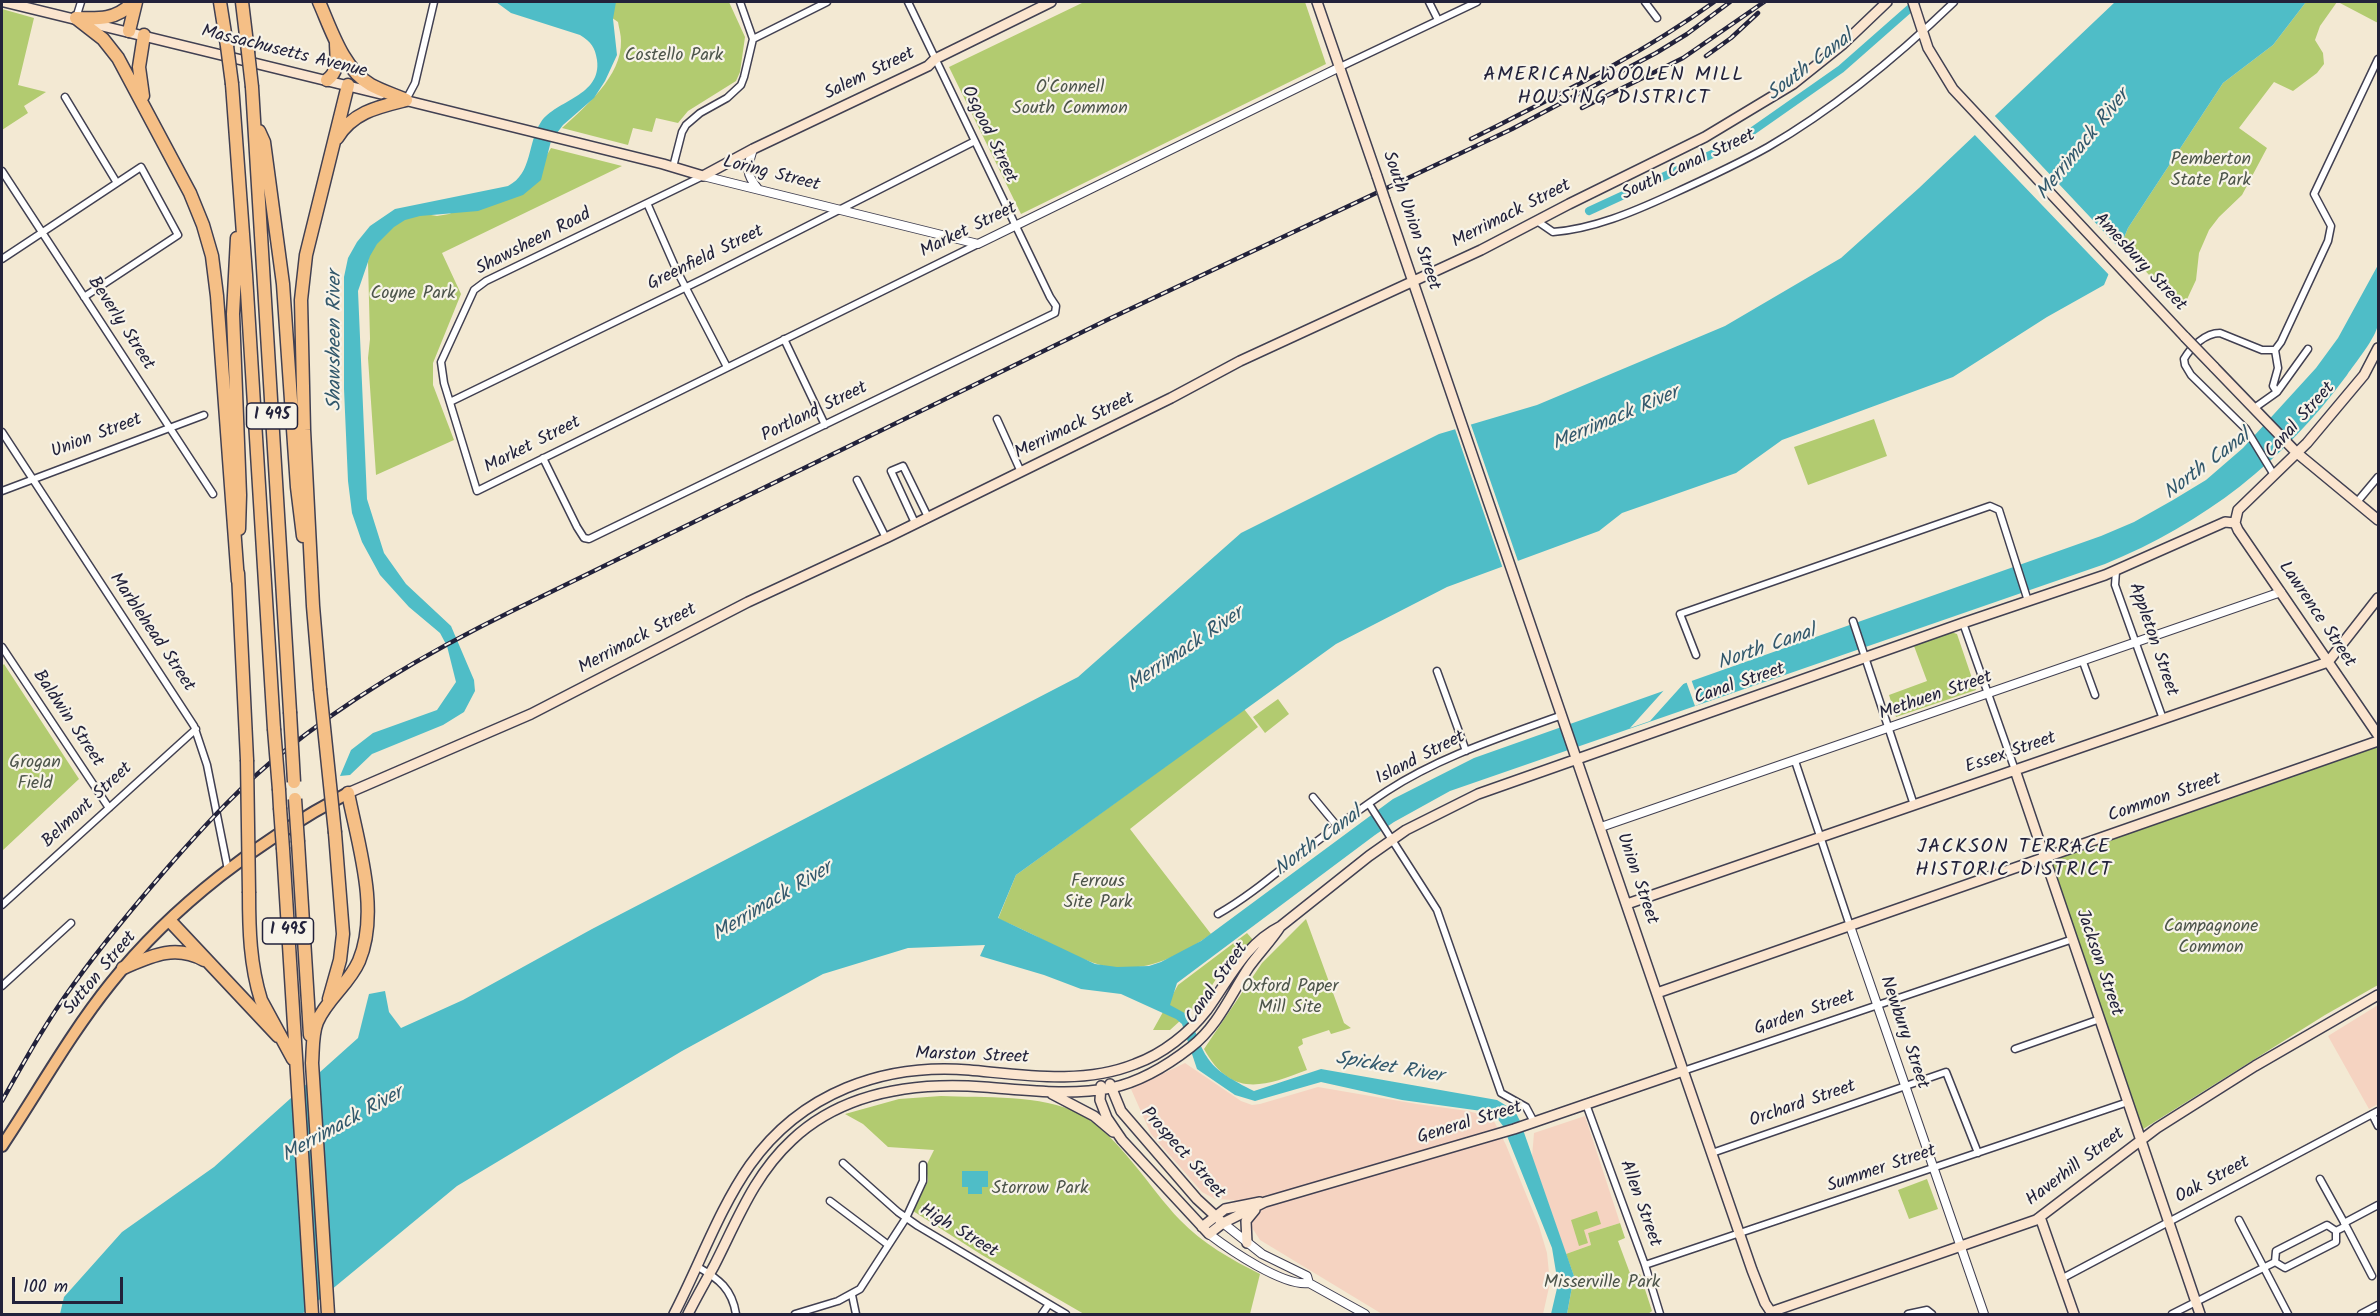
<!DOCTYPE html>
<html>
<head>
<meta charset="utf-8">
<style>
	body { margin:0 }
	#map { position:relative; width:2380px; height:1316px; overflow:hidden; background:#f3e9d3; font-family:Kalam,sans-serif }
	canvas { display:block }
	.frame { position:absolute; inset:0; border:3px solid #22223b; pointer-events:none }
	.scale { position:absolute; left:12px; top:1277px; width:111px; height:27px; box-sizing:border-box; border:3px solid #22223b; border-top:0; padding-left:8px; font-size:18px; line-height:21px; white-space:nowrap; color:#22223b; -webkit-text-stroke:4px #f7f3e8; paint-order:stroke }
</style>
</head>
<body>
<div id="map">
<canvas width="2380" height="1316"></canvas>
<div class="frame"></div>
<div class="scale">100 m</div>
</div>
<script>
const ctx = document.querySelector('canvas').getContext('2d');
ctx.lineJoin = 'round';
function fill(path, color) { ctx.fillStyle = color; ctx.fill(path, 'evenodd'); }
function strokePath(path, color, width, dash) { ctx.strokeStyle = color; ctx.lineWidth = width; ctx.lineCap = dash ? 'butt' : 'round'; ctx.setLineDash(dash || []); ctx.stroke(path); }
function drawText(font, color, halo, rows, align = 'center') {
  ctx.font = font + ' Kalam,sans-serif'; ctx.lineWidth = 4.5; ctx.setLineDash([]); ctx.textBaseline = 'middle'; ctx.strokeStyle = halo; ctx.fillStyle = color; for (const [text, x, y, turn = 0] of rows) {
    ctx.save(); ctx.translate(x, y); ctx.rotate((+turn || 0) * Math.PI / 180); ctx.textAlign = isNaN(turn) ? turn : align; if (halo) ctx.strokeText(text, 0, 0); ctx.fillText(text, 0, 0); ctx.restore();
  }
}
fill(new Path2D(`
	M2378 1005V1104L2369 1109 2328 1036Z
	M1185 1063 1241 1101 1252 1105 1260 1104 1318 1087 1417 1104 1468 1111 1490 1117 1495 1123 1506 1145 1539 1226 1547 1253 1550 1283 1543 1314H1382L1260 1240 1234 1200 1215 1199 1202 1192 1151 1134 1131 1089Z
	M1585 1116 1620 1223 1588 1233 1591 1245 1566 1254 1532 1157 1534 1133Z`), '#f5d3c1');
fill(new Path2D(`
	M600 2H729L745 37 740 72 736 81 688 111 678 123 656 118 652 132 633 128 628 145 562 128C585 107 622 76 621 41 621 35 619 28 618 22L605 13Z
	M1084 2H1305L1326 64 1021 214 949 67Z
	M2306 2H2337L2320 26 2315 40 2323 53 2324 64 2317 73 2293 91 2274 82 2239 128 2267 148 2242 195 2219 217 2209 230 2199 253 2196 280 2182 310 2121 245 2128 228 2223 83 2273 45Z
	M2338 2H2378V23Z
	M2 9 34 18 18 85 46 92 24 106 28 113 2 130Z
	M551 148 622 166 442 253 461 294 433 363V385L454 440 376 475 368 358 370 339 368 262 369 255 392 220 425 214 437 216 449 214 535 175Z
	M1874 419 1887 456 1808 485 1794 447Z
	M1951 632 1957 634 1976 690 1896 717 1889 695 1927 681 1914 646Z
	M4 664 79 779 2 851V666Z
	M1278 699 1289 714 1265 733 1253 717Z
	M1244 709 1258 727 1130 829 1211 934C1178 958 1135 978 1094 963 1061 952 1031 931 998 919L1016 875Z
	M2376 746 2378 750V985L2325 1015 2140 1131 2051 861Z
	M1306 919 1344 1023 1351 1028 1331 1034 1329 1030 1302 1039 1303 1044 1298 1047 1307 1070C1263 1087 1231 1098 1204 1049L1262 963Z
	M1247 933 1253 940 1218 976 1202 1001 1170 1030H1153L1178 985Z
	M941 1096C984 1098 1041 1094 1080 1114 1118 1134 1150 1189 1180 1220 1202 1243 1232 1260 1260 1274L1250 1314H1084L982 1255 913 1211 928 1181 926 1166 934 1150 888 1147 863 1124 845 1114 899 1099Z
	M1927 1179 1938 1209 1909 1219 1898 1190Z
	M1597 1211 1601 1224 1584 1230 1588 1243 1579 1246 1571 1220Z
	M1620 1223 1625 1238 1618 1241 1631 1276 1640 1274 1652 1311 1648 1314H1567L1574 1276 1566 1254 1591 1245 1588 1233Z`), '#b2cb70');
fill(new Path2D(`
	M496 2H616L613 19 617 55 605 81 594 98 563 125 551 141 541 180 523 195 478 211 420 216 405 220 394 227 377 244 370 256 358 291 367 499 384 553 406 584 451 626 474 680 475 691 464 712 443 725 372 754 350 775 340 776 351 750 373 733 437 710 456 682 447 646 440 633 409 607 380 575 362 542 352 513 348 481 344 389V277L348 258 357 242 370 226 395 209 508 186C533 173 527 143 541 122 556 100 602 96 597 60 595 47 591 42 580 35L511 13Z
	M2115 2H2306L2273 45 2223 83 2128 228 2104 285 2047 317 1953 377 1782 440 1736 473 1622 513 1599 531 1447 587 1336 644 1016 875 998 918 1095 964 1117 967 1149 966 1161 962 1201 941 1393 799 1474 758 2101 536 2134 522 2173 500 2206 480 2243 448 2316 368 2338 338 2378 265C2378 284 2380 306 2378 324 2376 338 2355 363 2347 375 2284 461 2205 523 2105 564L1450 791 1394 822 1375 835 1177 983 1170 1005 1190 1016C1205 1062 1210 1069 1254 1091L1321 1069 1497 1100 1515 1111 1520 1121 1574 1276 1567 1314H1551L1558 1284 1552 1248 1503 1126 1497 1118 1489 1112 1402 1100 1321 1082 1255 1101 1235 1095 1197 1069 1182 1024 1176 1019 1121 994 1081 989 1044 975 980 956 985 945 908 948 823 974 682 1051 457 1186 302 1314H60L64 1297 122 1232 214 1167 358 1038 369 994 385 991 389 1012 401 1028 463 1000 592 929 1078 677 1241 533 1439 434 1537 405 1725 326 1841 258 1919 188Z
	M962 1171H988V1187H982V1194H968V1187H962Z`), '#4fbdc7');
fill(new Path2D(`
	M1993 114 2122 251 2111 277 1973 133Z
	M1470 422 1519 564 1503 569 1454 426Z
	M1691 679 1700 704 1695 706 1686 681 1650 721 1630 728 1666 688Z`), '#f3e9d3');
strokePath(new Path2D(`
	M1589 211 1734 144 1841 69 1916 3`), '#4fbdc7', 8);
const minor = new Path2D(`
	M1429 2 1438 20
	M1645 2 1657 18
	M76 18 81 2
	M753 39 827 2
	M1340 67 1477 2
	M65 97 117 183
	M406 100 415 83 434 2
	M673 167 682 132 686 125 700 113 727 98 741 85 744 77 753 39 740 2
	M2 171 213 494
	M703 176 486 281 474 290 441 362 444 383 477 491 978 244
	M647 203 676 269 727 367
	M1537 221 1553 232C1593 229 1633 212 1670 195 1703 180 1736 165 1768 147 1835 108 1898 56 1954 2
	M2 259 141 167 178 235 84 297
	M784 339 825 425
	M2275 350 2281 342 2328 241 2331 226 2314 194 2378 59
	M2275 350 2278 368 2273 386 2277 392
	M450 402 703 279 975 141
	M2253 409 2277 392 2308 349
	M997 419 1021 472
	M2 432 194 726 207 765 228 870
	M543 458 577 527 584 538 589 539 1055 313 1056 306 1050 297 908 2
	M2274 475 2246 429 2191 375 2185 365 2184 359C2191 347 2205 333 2220 333L2262 350H2275
	M857 480 886 538
	M2 491 204 415
	M2357 502 2378 477
	M915 523 891 471 903 466 928 517
	M2116 571 2115 585 2163 719
	M1853 621 1914 805
	M1963 623 2015 770
	M2 647 109 808
	M1696 655 1680 614 1990 506 1999 510 2028 601
	M2083 662 2095 695
	M1437 671 1466 751
	M1795 761 1850 926
	M1313 797 1337 826
	M1369 804 1437 910 1501 1093 1526 1107 1534 1122
	M2 905 196 729
	M1218 914C1245 899 1270 878 1295 858 1325 835 1355 812 1387 791 1441 756 1502 737 1562 715
	M2 986 71 923
	M2015 1049 2100 1019
	M1683 1071 2073 939
	M1586 1104 1645 1265 1660 1314
	M2372 1114 2378 1126
	M1712 1153 1946 1072 1978 1153
	M843 1163 898 1212 918 1226 1066 1314
	M2320 1179 2346 1226
	M830 1201 887 1244
	M2239 1220 2288 1314
	M2344 1223 2378 1205
	M2336 1231 2346 1226 2372 1276
	M1645 1265 2128 1102
	M698 1267C719 1279 732 1289 736 1314
	M2061 1279 2378 1111
	M852 1295 856 1314
	M795 1314 838 1301 860 1289 906 1218 923 1181V1165
	M1042 1314 1049 1304
	M1908 1314 1927 1310 1932 1314
	M2172 1314 2275 1262 2285 1268 2336 1242V1231L2327 1225 2276 1251 2275 1262
	M2361 1314 2378 1305`);
const tertiary = new Path2D(`
	M753 149C747 168 745 173 758 189
	M703 176 978 244 1340 67
	M1601 827 2281 592
	M1850 926 1984 1314
	M1223 1223 1262 1254 1307 1276 1309 1283
	M1209 1234C1230 1250 1284 1287 1309 1283L1365 1314`);
const secondary = new Path2D(`
	M4 2 381 94
	M1317 2 1377 176
	M1913 2 1928 48 1953 89 2185 337
	M400 99 663 164 703 176 753 149 928 66 935 59 1051 2
	M1385 200 1685 1076 1752 1270 1765 1303 1771 1312 2036 1220 2157 1128 2255 1066 2378 995
	M2378 348 2364 375 2307 443 2238 510 2235 523 2238 530 2378 735
	M2214 367 2297 453 2378 520
	M2015 770 2200 1314
	M348 793 531 714 748 602 886 538 1171 398 1240 361 1481 250 1569 204 1705 137 1793 84 1843 44 1887 2
	M1627 904 2328 662 2378 598
	M1657 993 2378 741
	M1110 1084 1121 1111 1197 1199 1223 1223
	M1101 1086 1100 1100 1107 1118 1122 1140 1209 1234 1223 1223 1265 1202 1514 1129 1683 1071
	M1052 1094 1094 1116 1113 1132
	M2040 1217 2074 1314
	M1202 1227 1225 1209 1260 1202
	M1247 1243 1246 1221 1255 1210
	M674 1314C699 1266 719 1209 750 1165 801 1093 883 1063 969 1070 1024 1075 1083 1085 1135 1064 1163 1054 1189 1033 1207 1010 1230 978 1245 944 1281 926L1369 856 1406 830 1478 794 1963 623 2105 575 2225 522 2235 523
	M688 1314C696 1298 705 1282 714 1266 737 1221 754 1175 792 1140 844 1091 916 1082 984 1087 1026 1090 1069 1096 1111 1088 1140 1082 1168 1065 1191 1047 1218 1026 1231 994 1249 967 1259 953 1271 941 1280 927`);
const trunk = new Path2D(`
	M2 1146C38 1092 70 1034 111 983 173 905 261 839 348 793`);
const motorway = new Path2D(`
	M220 2 227 46
	M242 2 248 52
	M319 2C331 29 343 69 371 85 382 91 395 95 406 100
	M76 18 103 39 118 58 190 193 203 225 212 256 217 296 238 581
	M76 18C98 19 117 20 133 2
	M129 31 136 2
	M327 80C340 71 336 56 336 42
	M232 84 246 275 274 729
	M252 87 290 712
	M143 96 139 67 144 35
	M259 131 264 142 283 284 297 487 303 536
	M337 138C353 112 378 107 406 100
	M237 238 233 314 240 495 239 529
	M238 573 247 760
	M320 689 313 606 304 430 301 300 306 255 348 85
	M279 790 280 808
	M298 842 310 1035
	M283 849 312 1314
	M249 893C249 929 250 965 261 1000L293 1059
	M170 921 278 1036
	M123 968C151 956 175 944 204 960
	M329 999 340 960 343 934 335 833
	M328 1314 312 1063C313 1050 312 1034 317 1022 327 999 349 984 359 961 380 911 358 844 348 793`);
strokePath(minor, '#414052', 9);
strokePath(tertiary, '#414052', 10);
strokePath(secondary, '#414052', 12);
strokePath(trunk, '#414052', 14);
strokePath(motorway, '#414052', 15);
strokePath(minor, '#fff', 6);
strokePath(tertiary, '#fff', 8);
strokePath(secondary, '#fbe5cf', 9);
strokePath(trunk, '#f5bf86', 10);
strokePath(motorway, '#f5bf86', 12);
const rail = new Path2D(`
	M1706 56 1731 38 1758 13
	M1582 108 1683 58 1764 2
	M1471 139C1554 97 1638 57 1714 2
	M2 1101C24 1062 46 1022 73 985 105 941 140 899 176 858 209 821 243 784 282 753 353 695 432 650 514 610L1111 318 1512 129 1656 53 1687 34 1730 2`);
strokePath(rail, '#22223b', 4.5);
strokePath(rail, '#f7f3e8', 2, [7]);
const secondaryBridge = new Path2D(`
	M1377 176 1385 200
	M2185 337 2214 367`);
const motorwayBridge = new Path2D(`
	M227 46 232 84
	M248 52 252 87
	M320 689 335 833
	M290 712 294 782
	M274 729 279 790
	M247 760 249 893
	M295 799 298 842
	M280 808 283 849`);
strokePath(secondaryBridge, '#414052', 12, []);
strokePath(motorwayBridge, '#414052', 15, []);
strokePath(secondaryBridge, '#fbe5cf', 9);
strokePath(motorwayBridge, '#f5bf86', 12);
for (const [x, y, w] of [
	[272,416,51],
	[288,931,51]
]) { const box = new Path2D(); box.roundRect(x - w / 2, y - 13, w, 26, 4.5); ctx.fillStyle = '#f7f3e8'; ctx.fill(box); strokePath(box, '#22223b', 1.5); }
drawText('bold 16px', '#22223b', null, [
	["I 495",272,416],
	["I 495",288,931]
]);
drawText('18px', '#22223b', '#f7f3e8', [
	["Massachusetts Avenue",284,53,14],
	["Salem Street",870,75,-26],
	["Osgood Street",988,135,64],
	["South Canal Street",1689,166,-25],
	["Loring Street",771,175,14],
	["Merrimack Street",1512,215,-27],
	["South Union Street",1410,221,71],
	["Market Street",969,231,-26],
	["Shawsheen Road",534,243,-27],
	["Greenfield Street",706,259,-26],
	["Amesbury Street",2139,263,47],
	["Beverly Street",120,324,57],
	["Portland Street",815,413,-26],
	["Canal Street",2301,421,-48],
	["Merrimack Street",1075,427,-26],
	["Union Street",97,437,-21],
	["Market Street",533,446,-27],
	["Lawrence Street",2316,615,56],
	["Marblehead Street",151,633,56],
	["Merrimack Street",638,640,-28],
	["Appleton Street",2152,640,71],
	["Canal Street",1740,685,-19],
	["Methuen Street",1936,697,-19],
	["Baldwin Street",67,719,56],
	["Essex Street",2011,754,-19],
	["Island Street",1421,759,-27],
	["Common Street",2165,799,-19],
	["Belmont Street",88,806,-43],
	["Union Street",1636,879,71],
	["Jackson Street",2098,963,71],
	["Sutton Street",101,974,-50],
	["Canal Street",1218,984,-55],
	["Garden Street",1805,1014,-19],
	["Newbury Street",1903,1033,71],
	["Marston Street",972,1057,2],
	["Orchard Street",1803,1105,-19],
	["General Street",1470,1124,-17],
	["Prospect Street",1182,1154,48],
	["Haverhill Street",2076,1168,-37],
	["Summer Street",1882,1170,-19],
	["Oak Street",2213,1181,-28],
	["Allen Street",1639,1204,70],
	["High Street",958,1232,31]
]);
drawText('18px', '#4d554b', '#f7f3e8', [
	["Costello Park",674,57],
	["O'Connell",1070,89],
	["South Common",1070,110],
	["Pemberton",2211,161],
	["State Park",2211,182],
	["Coyne Park",413,295],
	["Grogan",35,764],
	["Field",35,785],
	["Ferrous",1098,883],
	["Site Park",1098,904],
	["Campagnone",2211,928],
	["Common",2211,949],
	["Oxford Paper",1290,988],
	["Mill Site",1290,1009],
	["Storrow Park",1040,1190],
	["Misserville Park",1602,1284]
]);
drawText('italic 20px', '#32586c', '#f7f3e8', [
	["South Canal",1811,67,-37],
	["Merrimack River",2084,146,-51],
	["Shawsheen River",337,341,-90],
	["Merrimack River",1616,420,-23],
	["North Canal",2208,466,-37],
	["North Canal",1767,649,-19],
	["Merrimack River",1186,651,-34],
	["North Canal",1319,843,-36],
	["Merrimack River",773,903,-31],
	["Spicket River",1389,1069,10],
	["Merrimack River",343,1126,-29]
]);
ctx.letterSpacing = '1.5px';
drawText('20px', '#22223b', '#f7f3e8', [
	["AMERICAN WOOLEN MILL",1614,77],
	["HOUSING DISTRICT",1614,100],
	["JACKSON TERRACE",2014,849],
	["HISTORIC DISTRICT",2014,872]
]);
ctx.letterSpacing = '0px';
</script>
</body>
</html>
